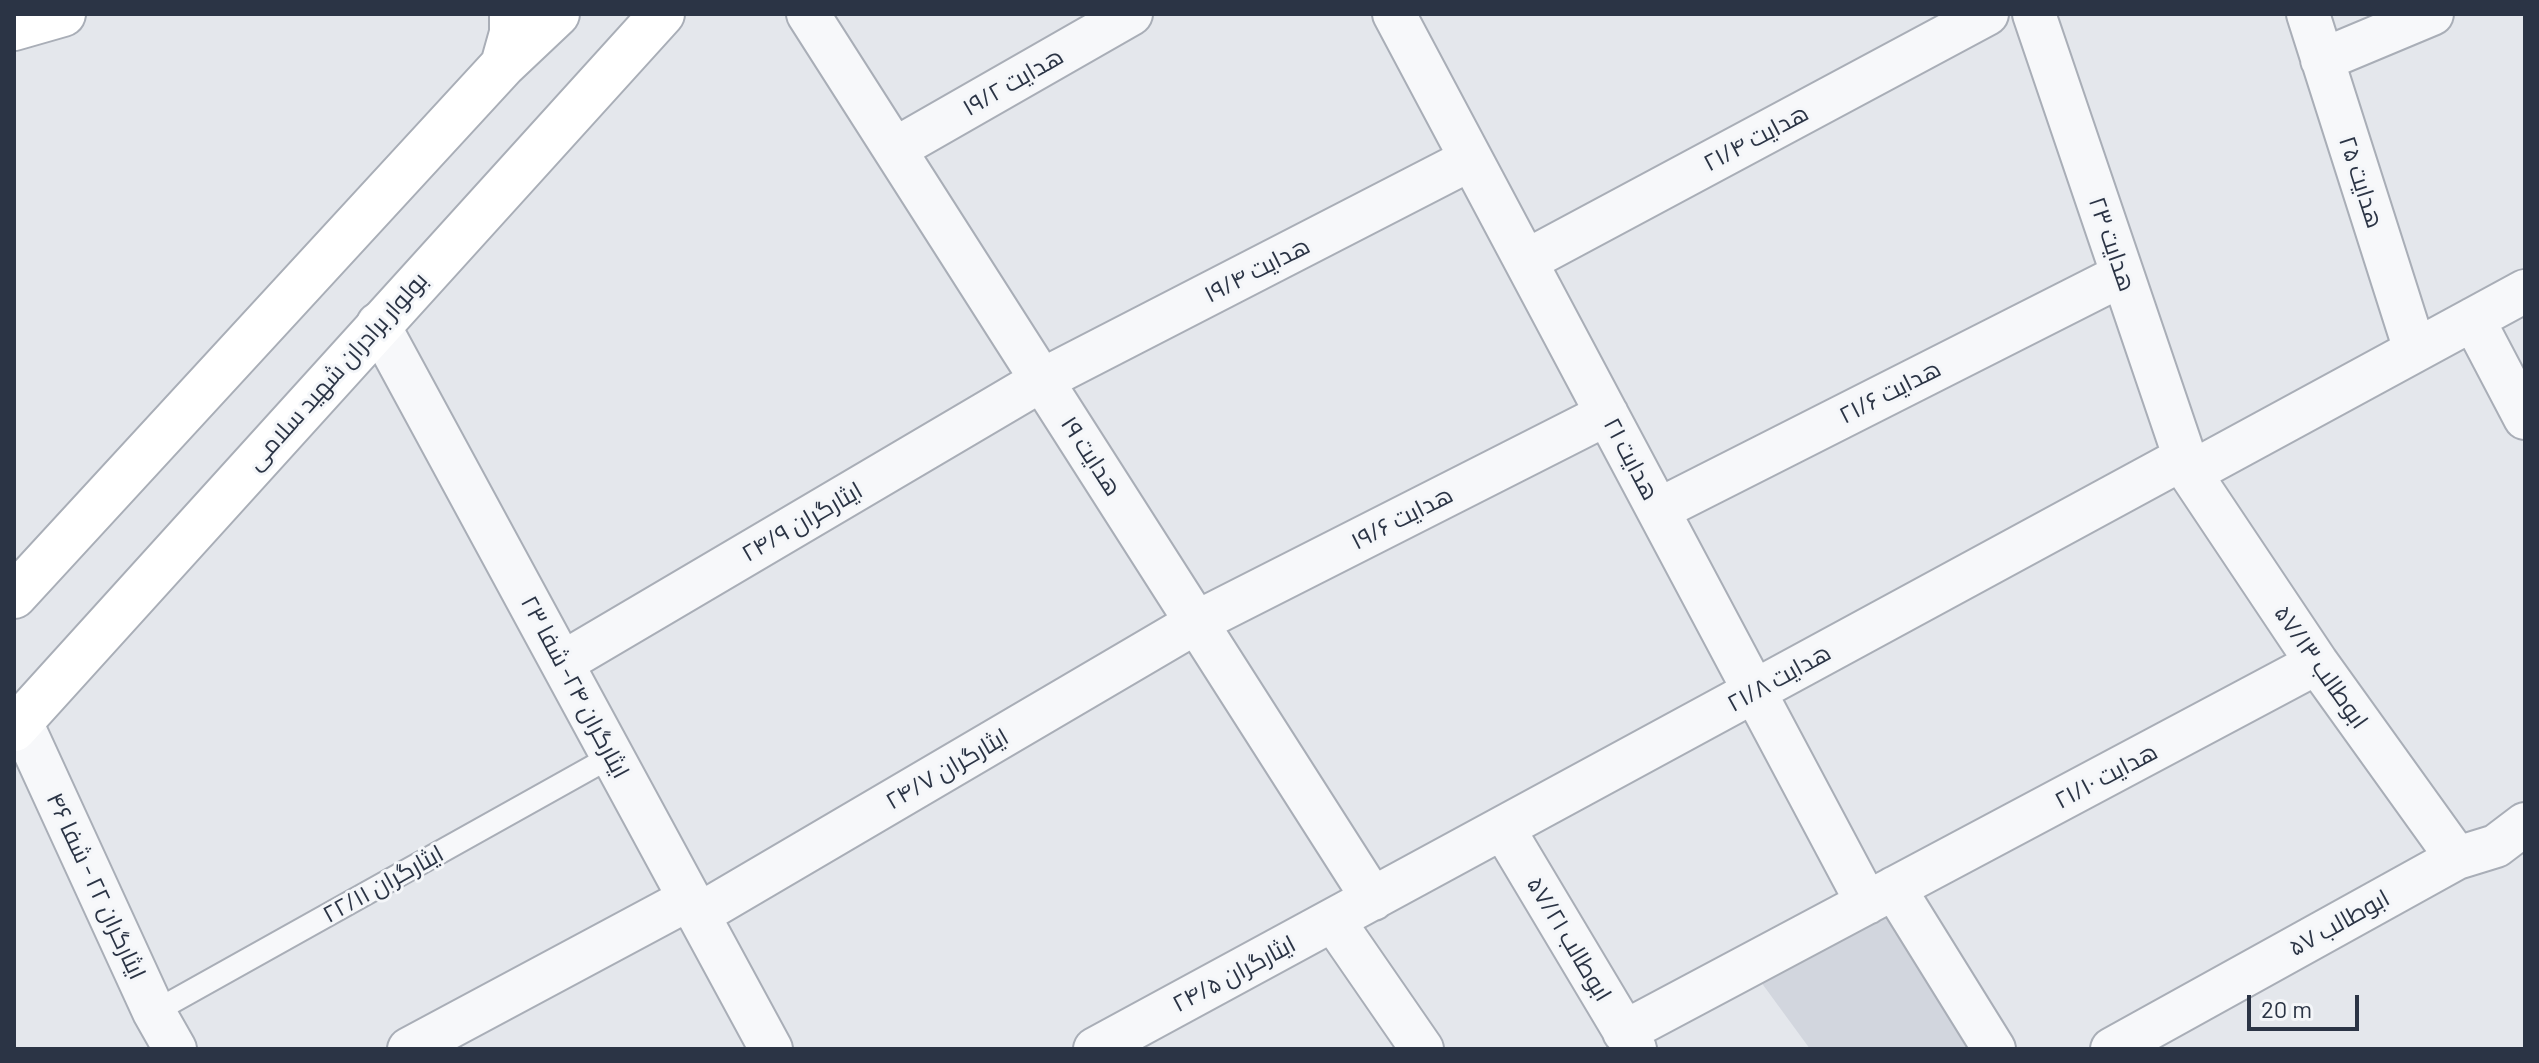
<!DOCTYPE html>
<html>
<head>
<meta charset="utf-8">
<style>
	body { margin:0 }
	#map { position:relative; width:2539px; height:1063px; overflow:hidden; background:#e4e7ec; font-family:Barlow,sans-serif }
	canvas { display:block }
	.frame { position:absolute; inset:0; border:16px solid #2b3445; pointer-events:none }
	.scale { position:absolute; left:2247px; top:995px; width:112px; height:36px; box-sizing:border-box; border:4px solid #2b3445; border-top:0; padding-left:10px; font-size:24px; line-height:28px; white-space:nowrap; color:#2b3445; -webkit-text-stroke:6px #f4f6f9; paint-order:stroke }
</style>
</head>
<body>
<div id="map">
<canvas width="2539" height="1063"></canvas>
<div class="frame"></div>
<div class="scale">20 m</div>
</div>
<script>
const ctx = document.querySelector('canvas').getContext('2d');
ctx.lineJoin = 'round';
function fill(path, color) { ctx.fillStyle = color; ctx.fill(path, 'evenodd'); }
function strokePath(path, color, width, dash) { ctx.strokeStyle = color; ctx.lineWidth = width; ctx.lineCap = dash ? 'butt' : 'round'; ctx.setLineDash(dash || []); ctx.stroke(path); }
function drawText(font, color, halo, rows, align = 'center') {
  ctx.font = font + ' Barlow,Cairo,sans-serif'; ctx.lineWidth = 6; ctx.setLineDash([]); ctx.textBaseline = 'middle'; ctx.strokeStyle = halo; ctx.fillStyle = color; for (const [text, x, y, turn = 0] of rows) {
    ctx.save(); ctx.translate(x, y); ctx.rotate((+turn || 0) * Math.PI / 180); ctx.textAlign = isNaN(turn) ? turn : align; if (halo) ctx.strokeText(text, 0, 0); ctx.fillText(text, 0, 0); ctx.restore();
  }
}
fill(new Path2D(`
	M1894 911 1984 1049H1810L1758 978Z`), '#d2d6de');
const lane = new Path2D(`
	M154 1012 612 756`);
const street = new Path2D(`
	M808 14 1373 899
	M1394 14 1867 903
	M2034 14 2190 473 2317 663 2457 858
	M2308 14 2415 350
	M2322 60 2432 14
	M895 149 1131 14
	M1526 261 1987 14
	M2473 319 2525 418
	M378 324 771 1049
	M2190 473 2525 291
	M1658 510 2122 275
	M562 663 1042 380 1471 159
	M21 722 154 1012 175 1049
	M1503 828 1635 1049
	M1894 888 1994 1049
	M698 915 1197 622 1607 414
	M1333 920 1422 1049
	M1624 1032 2317 663
	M409 1049 689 899
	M1095 1049 2184 458
	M2112 1049 2457 858 2496 846 2525 824`);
const secondary = new Path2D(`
	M14 28 63 14
	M503 65 557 14
	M14 596 503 65 512 33V14
	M14 729 662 14`);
strokePath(lane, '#a9aeb7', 26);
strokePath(street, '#a9aeb7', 46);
strokePath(secondary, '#a9aeb7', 48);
strokePath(lane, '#f7f8fa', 22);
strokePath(street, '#f7f8fa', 42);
strokePath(secondary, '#fff', 44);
drawText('24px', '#2b3445', '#f4f6f9', [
	["هدایت ۱۹/۲",1013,82,-30],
	["هدایت ۲۱/۴",1756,138,-28],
	["هدایت ۲۵",2361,182,72],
	["هدایت ۲۳",2112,244,71],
	["هدایت ۱۹/۴",1257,270,-27],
	["بولوار برادران شهید سلامی",337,371,-48],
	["هدایت ۲۱/۶",1890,392,-27],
	["هدایت ۱۹",1091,456,57],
	["هدایت ۲۱",1631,459,62],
	["هدایت ۱۹/۶",1402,518,-27],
	["ایثارگران ۲۴/۹",802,522,-30],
	["ابوطالب ۵۷/۱۳",2321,667,55],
	["هدایت ۲۱/۸",1779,678,-29],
	["ایثارگران ۲۴- شفا ۲۳",575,687,62],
	["ایثارگران ۲۴/۷",947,769,-30],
	["هدایت ۲۱/۱۰",2106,776,-28],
	["ایثارگران ۲۲/۱۱",383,884,-29],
	["ایثارگران ۲۲ - شفا ۴۶",96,886,65],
	["ابوطالب ۵۷",2339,923,-29],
	["ابوطالب ۵۷/۲۱",1569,939,59],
	["ایثارگران ۲۴/۵",1234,974,-28]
]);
</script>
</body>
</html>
